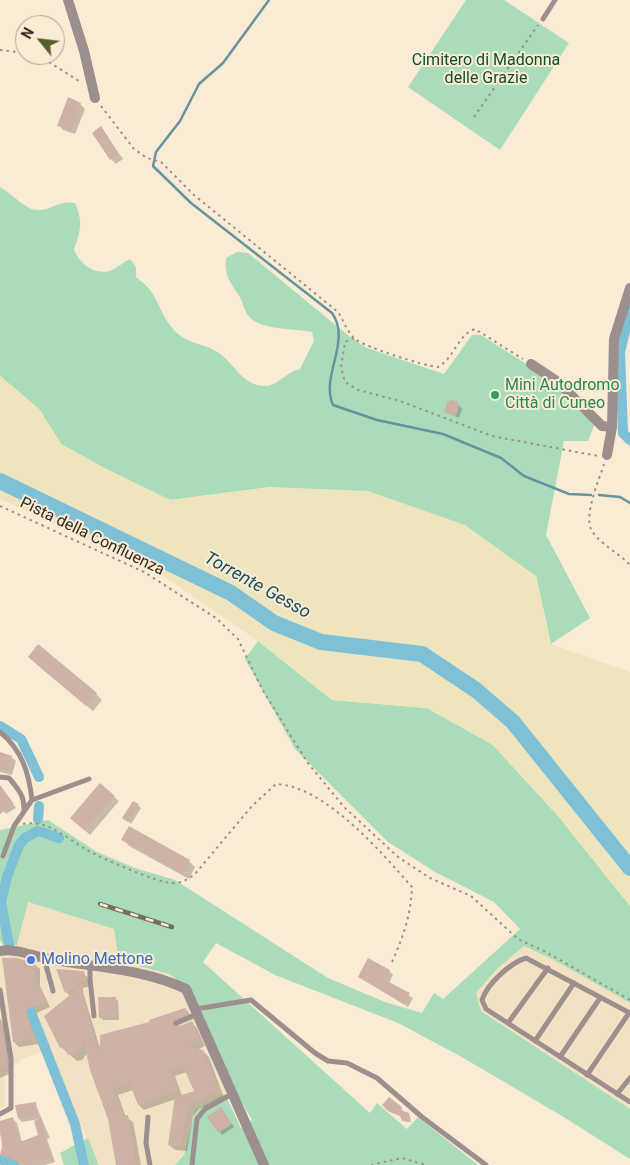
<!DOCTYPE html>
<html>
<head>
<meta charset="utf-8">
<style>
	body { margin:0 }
	#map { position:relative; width:630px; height:1165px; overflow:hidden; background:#faecd4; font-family:Roboto,sans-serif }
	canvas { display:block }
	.north { position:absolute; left:15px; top:15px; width:50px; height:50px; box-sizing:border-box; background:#faecd4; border:1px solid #aa9f8d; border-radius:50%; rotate:299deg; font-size:14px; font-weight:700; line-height:20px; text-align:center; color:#312b22 }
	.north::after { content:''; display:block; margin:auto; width:18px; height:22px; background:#585f2d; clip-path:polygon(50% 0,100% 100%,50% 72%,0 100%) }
</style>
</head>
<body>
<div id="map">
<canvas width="630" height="1165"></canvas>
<div class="north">N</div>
</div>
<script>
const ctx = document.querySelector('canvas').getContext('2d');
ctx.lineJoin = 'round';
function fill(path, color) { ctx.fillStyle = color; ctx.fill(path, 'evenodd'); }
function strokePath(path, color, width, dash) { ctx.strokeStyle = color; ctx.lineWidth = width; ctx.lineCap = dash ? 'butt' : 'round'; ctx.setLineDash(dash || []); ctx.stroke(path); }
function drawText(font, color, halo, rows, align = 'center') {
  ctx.font = font + ' Roboto,sans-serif'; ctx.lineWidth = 4; ctx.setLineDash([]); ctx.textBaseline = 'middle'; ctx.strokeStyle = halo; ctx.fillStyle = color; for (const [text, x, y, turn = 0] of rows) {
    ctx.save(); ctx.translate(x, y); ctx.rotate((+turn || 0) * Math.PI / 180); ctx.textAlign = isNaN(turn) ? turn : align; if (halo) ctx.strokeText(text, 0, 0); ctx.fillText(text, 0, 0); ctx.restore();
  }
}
fill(new Path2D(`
	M27 902 115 929 119 961 169 974 189 987 235 1091 195 1110 184 1155 175 1165H99L47 1050 22 1059 5 1074V1106L0 1108V954L9 946 17 945Z
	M524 946 552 959 630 1003V1109L481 1011 476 993 497 969Z`), '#f3e1c3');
fill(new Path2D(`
	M466 0H504L569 43 500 150 408 87Z
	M0 187C11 193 26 210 37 210 51 211 58 200 75 203 83 220 81 232 74 249 78 263 96 277 112 270 118 267 124 262 130 259L136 267V277C142 282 150 288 154 296 162 310 163 318 175 331 188 345 205 343 219 353 234 363 242 385 264 386 277 387 285 372 300 369L314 341 312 332C293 328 258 331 247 314 243 307 242 299 237 293 229 280 224 274 226 258L237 252 248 253 349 336 367 348 444 374 472 335H481L559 385 595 423 588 441H564L546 535 590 618 551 644 536 576 271 487 170 500 104 468 61 444 39 409 0 376Z
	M258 641 332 700 427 708 493 745 558 816 630 906V1003L552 959 524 946 497 969 476 993 481 1011 630 1109V1159L562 1116 460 1056 398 1023 275 975 216 943 203 962 370 1113 377 1103 407 1129 418 1117 478 1165H175L184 1155 195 1110 225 1094 241 1128 252 1120 235 1091 189 988 169 974 119 961 114 929 28 902 17 945H3L0 940V830L48 820 97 852 135 868 175 880 328 978 385 1002 422 1013 434 993 443 999 520 929 494 902 435 872 388 842 295 749 245 659Z
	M88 1138 99 1165H64L60 1153Z`), '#aadcba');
fill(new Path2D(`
	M0 376 39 409 61 444 104 468 170 500 271 487 368 491 465 525 536 576 551 644 630 672V906L558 816 493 745 427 708 332 700 258 641 154 570 0 499Z`), '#eee5bf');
fill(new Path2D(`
	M80 104 85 109 75 134 63 130 59 125Z
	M101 128 123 159 116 164 111 159Z
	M456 402 462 409 459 418 446 412Z
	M35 663 96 694 102 700 93 711Z
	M0 754 11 757 16 761 12 775 0 772Z
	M0 795H6L16 808 6 814 0 807Z
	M114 797 119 801 90 835 76 822Z
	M138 805 141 808 131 824 124 818Z
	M123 839 189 861 195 867 189 879 129 846Z
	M4 959 34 964 40 969V986L50 1007 30 1016 39 1044 19 1047 14 1042Z
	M389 971 393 975 389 983 413 998 408 1007 359 977Z
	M83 973 89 979 91 986 83 988V992L100 1048 150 1023 185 1009 194 1019 179 1025 178 1028 191 1023 197 1028 205 1046 197 1050 203 1051 209 1057 224 1098 198 1109 193 1116 187 1151 175 1150 169 1145 176 1099 144 1110 139 1105 133 1090 118 1095 126 1117 133 1122 141 1165H117L110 1118 88 1052 82 1060 77 1061 61 1047 70 996 66 992ZM187 1072 196 1091 182 1096 175 1076Z
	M115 998 118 1001 119 1020H103L100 1017Z
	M0 1018 7 1031 12 1073 0 1078Z
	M35 1103 50 1138 47 1139 55 1162 45 1165H10L11 1161 1 1154 4 1147 0 1134V1123L13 1119 17 1123 22 1142 40 1136V1119L22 1122 19 1119Z
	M383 1105 410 1116 411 1122H405L401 1116 392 1113Z
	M224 1112 234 1127 222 1135 209 1117Z`), '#0003');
strokePath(new Path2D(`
	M269 0 223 63 199 84 180 121 156 152 153 166 191 203 332 313C352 341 320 376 333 405L377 420 443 434 501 458 524 476 569 494 591 495
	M599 495 620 497 630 503`), '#6793a0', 2.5);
strokePath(new Path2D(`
	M630 311 620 352 623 433 630 440
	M0 726 21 739 39 777
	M38 819 39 806
	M9 945 1 902 7 877 19 845 25 838 38 831 59 838
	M25 997 75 1124 84 1165
	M0 1159 14 1165`), '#7ec0d6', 10);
strokePath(new Path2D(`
	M0 481 231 593 274 623 321 642 422 654 476 690 513 722 630 868`), '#7ec0d6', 16);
fill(new Path2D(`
	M68 97 81 103 71 131 57 126Z
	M101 126 119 154 110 160 92 133Z
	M452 400 457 401 459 406 456 416 444 412 447 402Z
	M38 644 97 693 86 706 28 657Z
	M0 752 12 756 8 771 0 769Z
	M100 783 115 796 85 831 70 818Z
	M0 785 14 804 0 814Z
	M133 801 139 804 128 822 122 818Z
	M129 826 190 860 182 873 121 840Z
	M2 958H17L35 963V983H38L45 1002 26 1010 34 1039 13 1042Z
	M368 958 390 970 385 980 410 993 404 1004 358 977Z
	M56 969 84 971 86 981 78 982 79 986 65 993Z
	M80 987 98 1051H100V1035L149 1022V1020L185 1008 189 1013 174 1019 172 1024 177 1027 192 1021 201 1040 187 1047 203 1050 219 1092 192 1103 187 1110 181 1145H168L175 1097 194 1091 183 1066 170 1070 178 1090 138 1105 130 1084 113 1090 123 1116 128 1115 136 1165H116L108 1119 90 1070 84 1043 76 1054 68 1055 63 1046 60 1048 44 1016Z
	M98 997H116L117 1017 99 1018Z
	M0 1022 7 1059V1066L0 1069Z
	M389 1097 401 1106 403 1111 409 1113 410 1120 402 1121 400 1116 388 1111 382 1105Z
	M36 1102 38 1116 18 1119 15 1105Z
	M221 1107 232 1124 218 1133 207 1117Z
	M13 1117 20 1142 38 1135 34 1121 41 1118 46 1134 43 1135 51 1157 32 1165H25L0 1155 2 1147 0 1121Z`), '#ceb2a8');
strokePath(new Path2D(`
	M0 50 25 53
	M38 55 82 83
	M101 106 134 149 147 158 161 162 194 195 338 312C344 321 347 332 355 339 365 347 424 366 438 367 454 359 457 335 475 329L523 359
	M474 117 538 25
	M354 338 345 342 341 367 345 382 358 390 400 401 492 436 598 456
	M604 464C599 480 583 516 592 531 601 545 619 553 630 565
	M0 506 144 572 216 618 238 639 262 689 307 762 344 807 398 857 430 878 471 896 518 939 546 952 630 1000
	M23 824C49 819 68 840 89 851 103 859 156 882 171 883 181 884 188 879 195 874L252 806 276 784C325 786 381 852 412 887 411 915 403 938 391 964
	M371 1165 402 1158 426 1165`), '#9c9281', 2, [2.5, 4]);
strokePath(new Path2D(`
	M543 19 555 0
	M0 732C22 750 29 773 32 800
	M0 777 9 778C18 789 25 796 24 811
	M32 800 89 779
	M3 856 14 826 32 800
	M44 958 53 991
	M90 966V979L94 1016
	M0 990 11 1059V1108L0 1114
	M196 1009 251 1000 315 1053 328 1061 347 1063 377 1078 422 1117 486 1165
	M630 1013 526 958C510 963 487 984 482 1000L486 1009 630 1102
	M176 1023 197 1014
	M508 1023 548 968
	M535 1041 574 983
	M560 1057 600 998
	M587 1075 629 1013
	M617 1094 630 1078
	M148 1117 146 1143 150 1165
	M192 1165 197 1119 205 1109 232 1094`), '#9c8f8d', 5);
strokePath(new Path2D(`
	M68 0 84 51 95 98
	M531 364 558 382 602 426 612 427
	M607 455 612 427 614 339 630 288
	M0 951C16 948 32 956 49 959 93 967 145 969 186 989L264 1165`), '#9c8f8d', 10);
const rail = new Path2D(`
	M100 904 172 927`);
strokePath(rail, '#776e60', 4.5);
strokePath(rail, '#faecd4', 2.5, [8]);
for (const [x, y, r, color] of [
	[495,395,5,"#2e9e5b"],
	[31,960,5,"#3f7fe0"]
]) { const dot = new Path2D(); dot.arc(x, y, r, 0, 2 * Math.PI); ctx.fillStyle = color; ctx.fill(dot); strokePath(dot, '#faecd4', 2); }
drawText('16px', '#0f4d2c', '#faecd4', [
	["Cimitero di Madonna",486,61],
	["delle Grazie",486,79]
]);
drawText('16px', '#27864d', '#faecd4', [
	["Mini Autodromo",505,386],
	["Città di Cuneo",505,404]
], 'left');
drawText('16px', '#312b22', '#faecd4', [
	["Pista della Confluenza",92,537,26]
]);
drawText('16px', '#366cbe', '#faecd4', [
	["Molino Mettone",41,960]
], 'left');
drawText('italic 18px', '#185060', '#faecd4', [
	["Torrente Gesso",257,586,29]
]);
</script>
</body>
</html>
